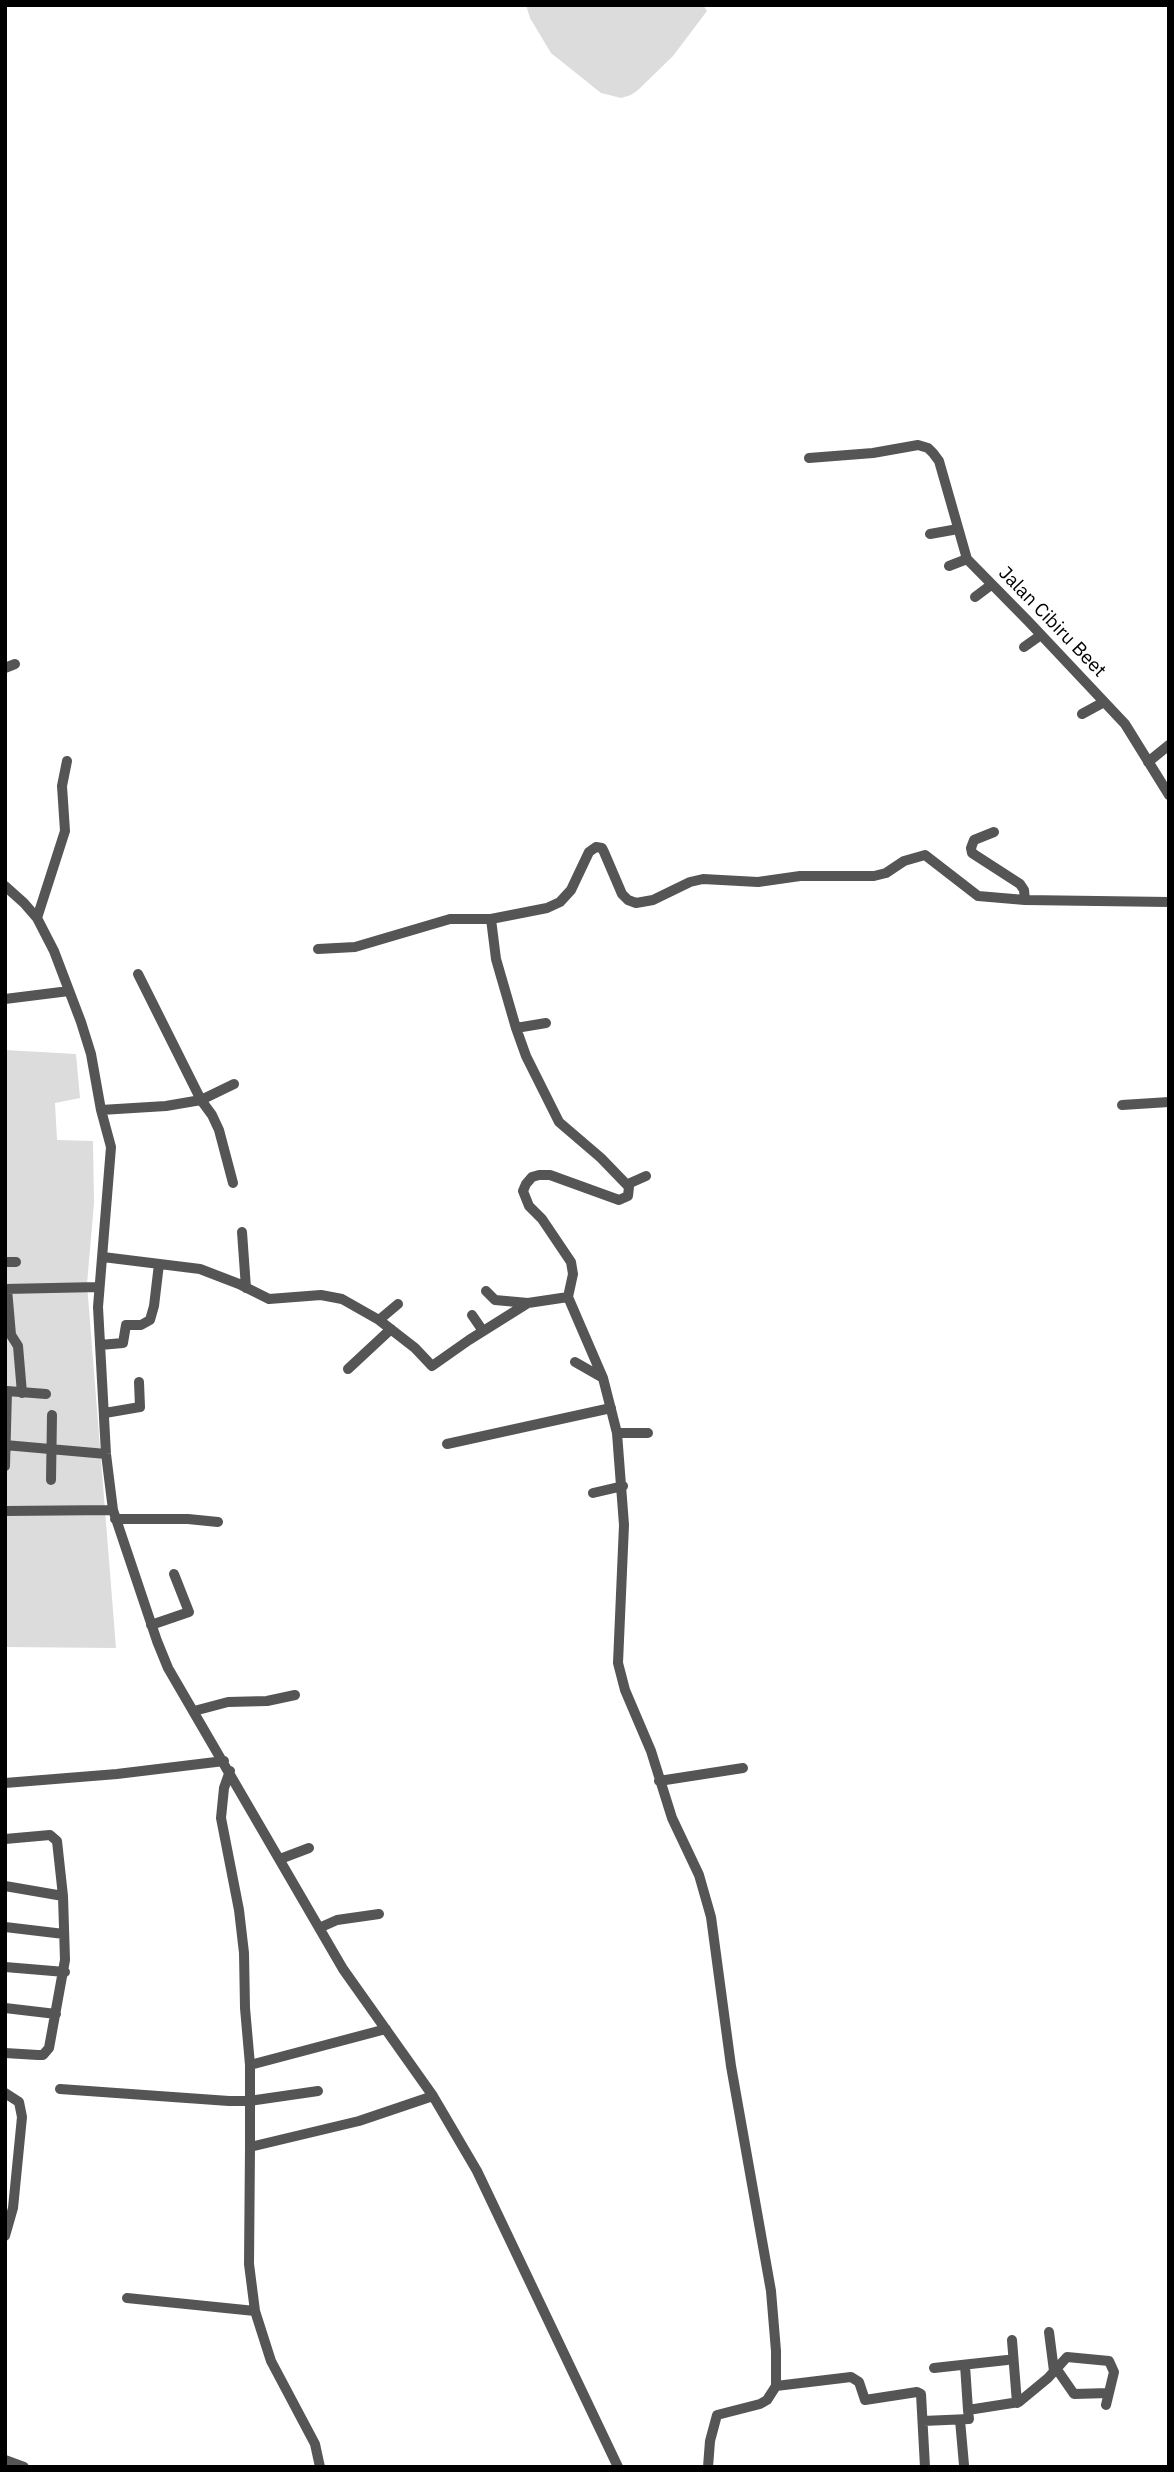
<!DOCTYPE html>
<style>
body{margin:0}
#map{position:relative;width:1174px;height:2472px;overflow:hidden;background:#fff;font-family:"IBM Plex Sans",sans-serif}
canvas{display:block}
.frame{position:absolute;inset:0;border:7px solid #000;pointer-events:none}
</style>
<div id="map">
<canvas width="1174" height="2472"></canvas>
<div class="frame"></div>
</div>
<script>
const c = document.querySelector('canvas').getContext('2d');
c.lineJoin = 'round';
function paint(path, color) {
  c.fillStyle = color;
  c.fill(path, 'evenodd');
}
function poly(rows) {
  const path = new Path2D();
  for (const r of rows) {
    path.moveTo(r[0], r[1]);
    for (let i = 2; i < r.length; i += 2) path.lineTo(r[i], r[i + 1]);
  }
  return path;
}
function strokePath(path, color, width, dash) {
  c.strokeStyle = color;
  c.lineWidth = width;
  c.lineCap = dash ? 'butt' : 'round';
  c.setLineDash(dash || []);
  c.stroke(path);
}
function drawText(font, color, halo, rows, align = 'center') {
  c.font = font + ' "IBM Plex Sans",sans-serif';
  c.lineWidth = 5;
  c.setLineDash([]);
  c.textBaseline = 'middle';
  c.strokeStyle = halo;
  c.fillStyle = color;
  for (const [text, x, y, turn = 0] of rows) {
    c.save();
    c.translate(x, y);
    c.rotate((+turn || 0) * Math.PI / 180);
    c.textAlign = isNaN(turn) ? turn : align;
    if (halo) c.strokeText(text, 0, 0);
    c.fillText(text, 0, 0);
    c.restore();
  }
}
const green = poly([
 [526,5,703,5,707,11,673,56,638,90,631,95,621,98,601,93,551,53,530,18],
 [5,1050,76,1054,80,1098,55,1103,57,1140,93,1141,94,1203,87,1284,116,1648,5,1647]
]);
const minor = poly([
 [809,458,873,453,918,445,928,448,933,453,939,461,967,559,1028,621,1125,724,1169,795],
 [930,534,958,529],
 [949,566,967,559],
 [975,597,991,585],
 [1024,647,1041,635],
 [5,668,15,664],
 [1082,714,1104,702],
 [1148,762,1169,745],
 [994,832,974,840,971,848,972,853,1020,884,1024,890,1025,900],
 [5,886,24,903,37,918,54,951,81,1022,91,1054,101,1110,111,1147,98,1307,106,1454,113,1510,157,1641,168,1668,343,1969,433,2096,477,2171,618,2467],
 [37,918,65,831,62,786,67,761],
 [491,919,496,959,516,1028,526,1056,559,1122,601,1158,629,1187,628,1196,619,1200,550,1175,539,1175,532,1177,526,1184,523,1191,529,1206,542,1219,571,1262,573,1274,568,1297,603,1378,617,1433,624,1525,618,1663,625,1690,651,1751,672,1818,699,1875,711,1917,731,2066,771,2291,776,2351,776,2386,767,2400,760,2404,717,2415,710,2441,708,2467],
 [318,949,355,947,450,919,491,919,547,908,560,902,571,890,589,852,596,847,602,848,604,852,622,894,628,900,636,903,653,900,690,882,703,879,758,882,800,876,874,876,886,873,904,861,925,855,978,896,1025,900,1169,902],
 [138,974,201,1100,212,1115,219,1130,233,1183],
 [5,999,69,991],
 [516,1028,546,1023],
 [1122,1105,1169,1102],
 [101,1110,166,1106,201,1100,234,1084],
 [628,1184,646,1176],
 [242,1232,246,1288],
 [103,1257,200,1269,239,1284,269,1299,321,1295,342,1299,379,1320,415,1348,432,1366,469,1340,528,1303,568,1297],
 [5,1262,16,1262],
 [5,1289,99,1287],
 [7,1289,11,1335,18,1346,22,1393],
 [486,1291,495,1300,528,1303],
 [472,1315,483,1331],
 [379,1320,398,1304],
 [100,1345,123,1343,126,1325,141,1325,150,1320,154,1306,159,1264],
 [575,1362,603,1378],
 [348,1369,391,1329],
 [105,1413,140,1407,139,1382],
 [617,1433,648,1433],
 [447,1444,611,1408],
 [5,1445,106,1454],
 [5,1466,7,1391,46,1394],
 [51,1480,52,1415],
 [593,1493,623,1486],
 [5,1511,113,1510],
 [115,1519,188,1519,218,1522],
 [151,1625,189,1612,174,1574],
 [194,1711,228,1702,267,1701,295,1695],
 [230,1771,224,1788,221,1818,239,1910,244,1953,245,2008,250,2065,250,2147],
 [659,1781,743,1768],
 [5,1783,117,1774,224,1761],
 [5,1839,50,1835,57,1841,63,1896,65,1960,49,2048,43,2055,38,2055,5,2053],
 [280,1859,309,1848],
 [5,1886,63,1896],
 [5,1927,64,1934],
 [319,1928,337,1920,379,1914],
 [5,1967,65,1972],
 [5,2008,56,2014],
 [250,2065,386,2029],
 [60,2089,229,2101,249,2101,318,2091],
 [5,2093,19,2102,22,2117,13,2208,5,2236],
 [127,2298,255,2311,249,2264,250,2147,359,2121,433,2096],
 [255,2311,271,2361,315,2444,320,2467],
 [1049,2332,1054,2371],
 [1012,2340,1017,2403],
 [965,2365,968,2410],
 [934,2368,1007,2360],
 [1056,2368,1074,2394,1109,2393],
 [776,2386,851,2377,859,2382,865,2400,917,2392,921,2394,925,2467],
 [960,2420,964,2465],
 [923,2421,969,2419,968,2410,1019,2402,1048,2378,1067,2357,1109,2361,1114,2372,1106,2405],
 [5,2460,24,2467]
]);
const streetNames = [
 ["Jalan Cibiru Beet",1052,622,46]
];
paint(green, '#dcdcdc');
strokePath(minor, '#555', 10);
drawText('19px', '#000', '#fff', streetNames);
</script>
